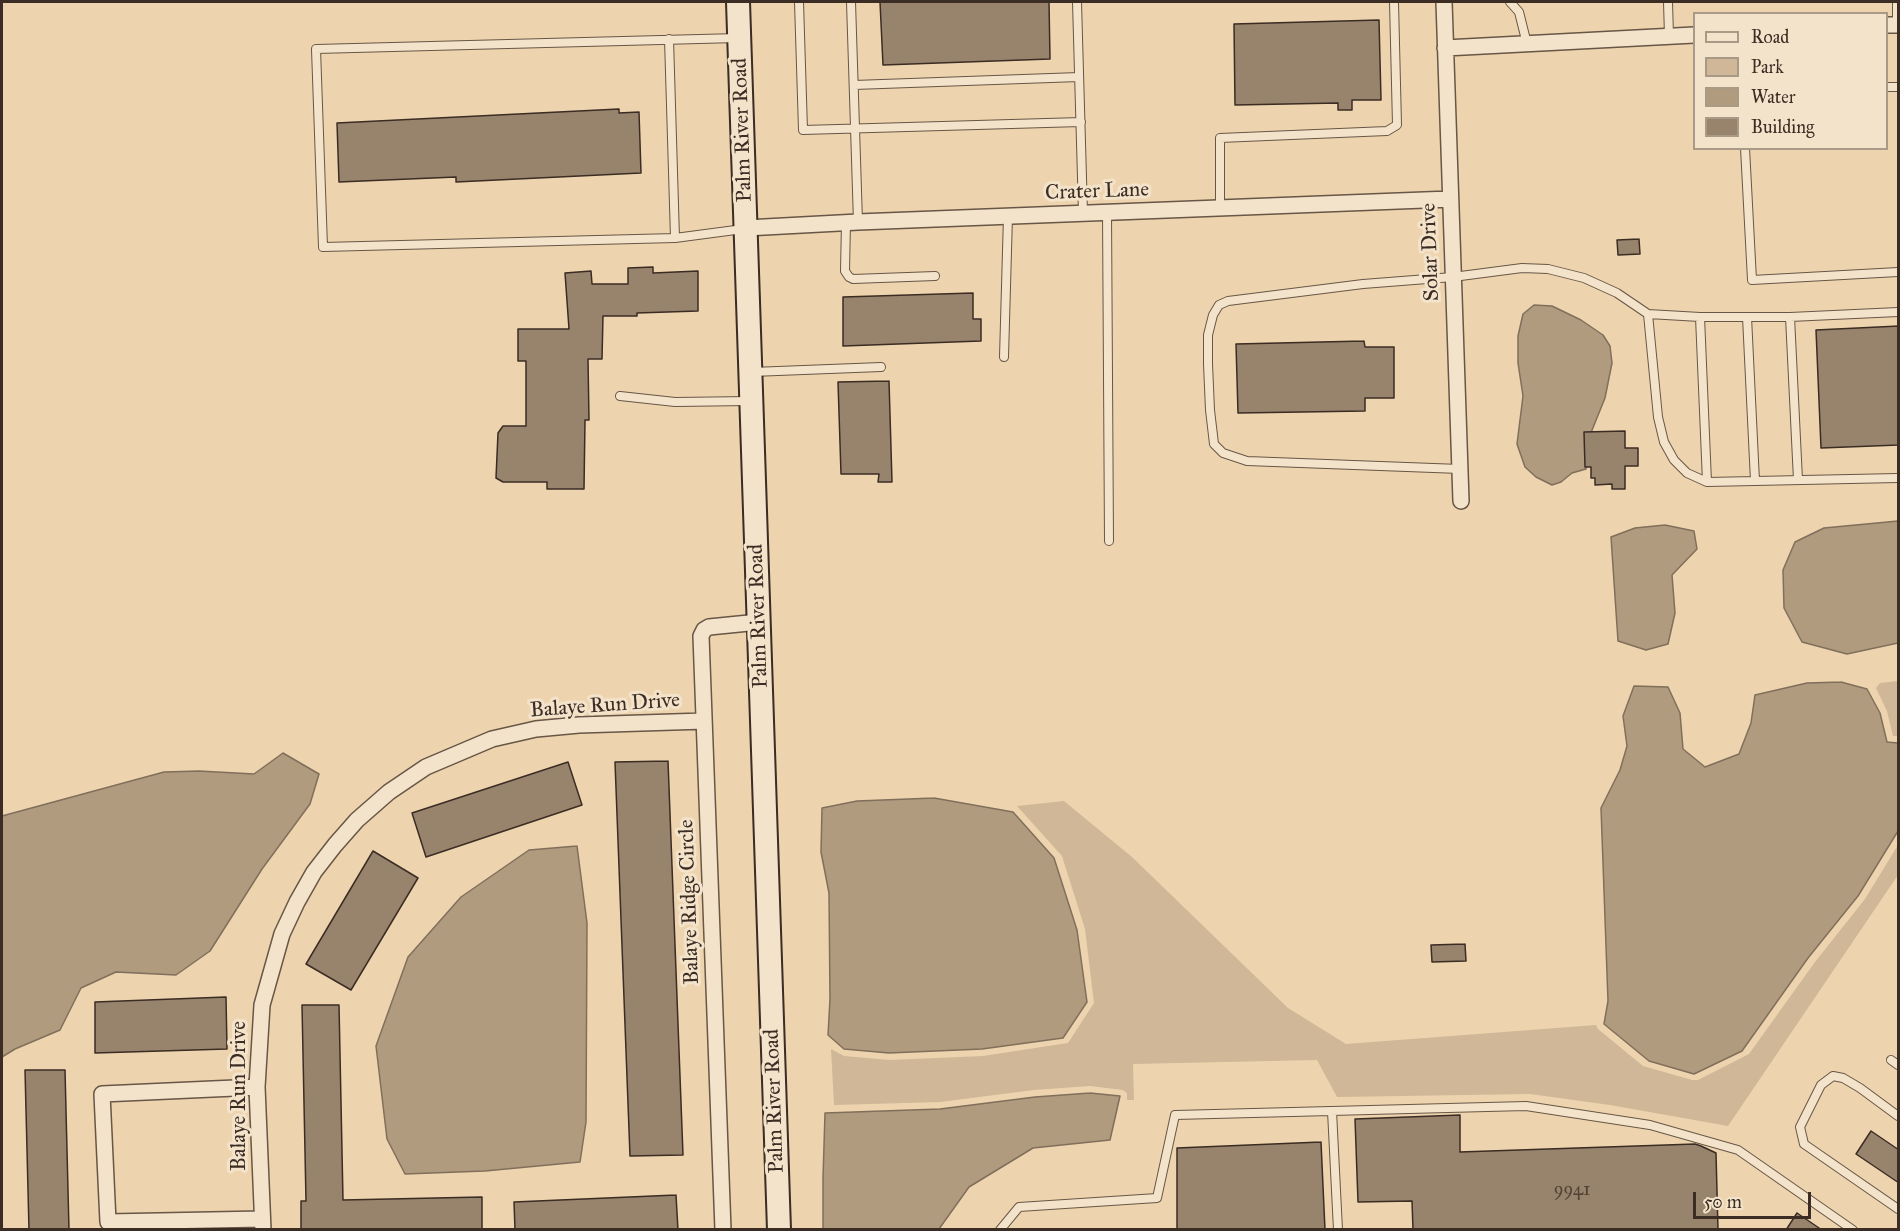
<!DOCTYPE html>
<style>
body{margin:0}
#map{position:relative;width:1900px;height:1231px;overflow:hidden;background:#edd4ae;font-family:"IM FELL Great Primer",serif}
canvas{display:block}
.frame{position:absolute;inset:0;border:3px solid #3b2c24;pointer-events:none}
.legend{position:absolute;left:1693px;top:12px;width:195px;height:138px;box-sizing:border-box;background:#f3e3ca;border:2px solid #a99a88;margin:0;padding:8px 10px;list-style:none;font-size:18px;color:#3b2c24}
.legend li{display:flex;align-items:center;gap:12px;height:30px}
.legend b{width:30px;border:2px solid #a99a88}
.scale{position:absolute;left:1693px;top:1192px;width:118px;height:27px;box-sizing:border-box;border:3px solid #3b2c24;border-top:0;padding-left:8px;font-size:18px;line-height:21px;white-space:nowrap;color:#3b2c24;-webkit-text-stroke:4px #f3e3ca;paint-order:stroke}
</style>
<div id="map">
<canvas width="1900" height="1231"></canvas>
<div class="frame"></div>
<ul class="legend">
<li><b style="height:8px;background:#f3e3ca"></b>Road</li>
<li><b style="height:16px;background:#cfb797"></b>Park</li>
<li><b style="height:16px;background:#b09b7f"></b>Water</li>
<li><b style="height:16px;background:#98836c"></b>Building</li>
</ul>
<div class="scale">50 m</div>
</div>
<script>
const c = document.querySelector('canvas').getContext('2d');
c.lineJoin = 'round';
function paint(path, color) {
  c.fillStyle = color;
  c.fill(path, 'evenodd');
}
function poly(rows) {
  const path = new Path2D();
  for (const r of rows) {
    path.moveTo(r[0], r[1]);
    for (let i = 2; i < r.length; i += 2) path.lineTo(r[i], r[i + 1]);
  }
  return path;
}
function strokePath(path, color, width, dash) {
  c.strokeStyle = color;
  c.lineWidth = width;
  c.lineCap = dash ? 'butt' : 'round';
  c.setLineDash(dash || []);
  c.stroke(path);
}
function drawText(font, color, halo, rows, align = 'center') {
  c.font = font + ' "IM FELL Great Primer",serif';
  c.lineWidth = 6;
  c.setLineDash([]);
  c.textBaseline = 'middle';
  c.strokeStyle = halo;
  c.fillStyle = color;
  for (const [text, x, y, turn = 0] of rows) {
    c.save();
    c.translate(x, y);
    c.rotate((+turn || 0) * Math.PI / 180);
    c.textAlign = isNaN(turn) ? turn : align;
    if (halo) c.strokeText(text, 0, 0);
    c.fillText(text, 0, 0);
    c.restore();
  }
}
const green = poly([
 [1898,681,1898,736,1893,736,1887,711,1876,688,1880,683],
 [1064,801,1132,857,1288,1008,1346,1044,1596,1025,1598,1029,1643,1066,1692,1080,1698,1080,1749,1054,1815,962,1865,899,1898,845,1898,875,1728,1126,1610,1105,1530,1094,1337,1097,1317,1060,1133,1064,1134,1100,1127,1100,1127,1093,1123,1090,1090,1086,1034,1090,940,1102,834,1105,831,1049,844,1056,890,1060,983,1056,1068,1043,1094,1003,1085,929,1062,856,1017,806]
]);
const water = poly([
 [1534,305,1552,306,1581,320,1603,335,1610,346,1612,363,1605,398,1586,445,1586,469,1572,473,1561,482,1552,485,1536,477,1525,467,1517,444,1523,396,1518,363,1518,336,1523,314,1534,305],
 [1898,521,1898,643,1847,654,1802,642,1784,608,1783,570,1795,542,1824,528,1898,521],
 [1665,525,1694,531,1697,549,1672,575,1675,613,1668,644,1646,650,1618,641,1611,537,1635,528,1665,525],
 [1841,682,1867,689,1880,713,1887,742,1898,743,1898,831,1858,896,1808,958,1742,1051,1694,1074,1649,1061,1604,1024,1608,1001,1601,808,1620,770,1627,746,1623,716,1634,686,1668,687,1680,713,1683,749,1705,767,1739,754,1751,723,1755,695,1807,683,1841,682],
 [283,753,319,774,310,804,262,869,210,951,176,975,116,972,81,988,60,1030,15,1049,2,1057,2,816,164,772,199,771,254,774,283,753],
 [934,798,1013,812,1054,858,1077,930,1087,1002,1063,1038,982,1049,889,1053,844,1049,828,1035,830,999,829,893,821,852,822,808,857,801,934,798],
 [577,846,587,923,586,1122,580,1162,485,1171,405,1174,387,1139,376,1046,408,957,461,897,529,850,577,846],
 [1090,1093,1120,1096,1110,1140,1033,1148,969,1187,939,1229,823,1229,823,1178,825,1113,940,1109,1035,1097,1090,1093]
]);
const building = poly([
 [880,2,1049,2,1050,59,883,65,880,2],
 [1379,20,1381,100,1352,100,1352,110,1338,110,1338,103,1235,105,1234,24,1379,20],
 [619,109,619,113,639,112,641,173,456,182,456,177,339,182,337,123,619,109],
 [1639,239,1640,254,1618,255,1617,240,1639,239],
 [653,267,653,273,698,271,698,311,637,313,637,316,603,316,602,359,588,359,589,420,585,420,584,489,547,489,547,482,503,482,496,478,498,433,503,426,526,426,526,361,518,361,518,329,569,329,565,273,591,271,592,284,628,284,628,268,653,267],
 [973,293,973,319,981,319,981,341,843,346,843,297,973,293],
 [1899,326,1899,445,1821,448,1816,330,1899,326],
 [1364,341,1365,347,1394,347,1394,398,1365,398,1365,411,1238,413,1236,344,1364,341],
 [889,381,892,482,878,482,879,474,841,474,838,382,889,381],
 [1625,431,1625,448,1638,448,1638,466,1625,466,1625,489,1612,489,1612,484,1595,485,1595,478,1591,478,1591,467,1585,467,1584,432,1625,431],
 [668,761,683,1155,630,1156,615,762,668,761],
 [568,762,582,805,426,857,412,813,568,762],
 [373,851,418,878,351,990,306,964,373,851],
 [1465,944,1466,961,1432,962,1431,945,1465,944],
 [226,997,227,1049,95,1053,95,1002,226,997],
 [302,1005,339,1005,343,1200,482,1197,482,1230,301,1230,301,1201,306,1201,302,1005],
 [25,1070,65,1070,69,1230,29,1230,25,1070],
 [1460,1115,1460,1152,1695,1144,1701,1146,1716,1153,1718,1230,1413,1230,1412,1201,1358,1202,1355,1119,1460,1115],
 [1871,1131,1899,1150,1899,1183,1856,1154,1871,1131],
 [1321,1142,1325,1230,1177,1230,1177,1148,1321,1142],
 [676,1195,678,1230,515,1230,514,1202,676,1195],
 [1797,1213,1822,1230,1786,1230,1797,1213]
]);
const lane = poly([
 [799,2,803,130,1081,122],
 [851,2,858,222],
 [1077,2,1083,213],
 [1510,2,1519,12,1527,44],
 [1668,2,1669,36],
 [1897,2,1897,25],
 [738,38,316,49,323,247,675,238,743,229],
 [669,39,675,238],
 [854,85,1079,77],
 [1886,87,1898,87],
 [1745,148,1752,280,1898,272],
 [1220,208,1220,138,1387,131,1397,125,1394,2],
 [1107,212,1109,541],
 [846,222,845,271,849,277,853,279,935,276],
 [1648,314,1700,317,1790,317,1798,480],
 [1700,317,1707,482],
 [1747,317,1755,481],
 [1790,317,1898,312],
 [1004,357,1008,216],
 [752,372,881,367],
 [620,396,675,402,750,401],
 [1460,469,1247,461,1223,453,1214,444,1210,410,1208,364,1208,335,1213,315,1219,305,1228,301,1363,284,1453,277,1522,268,1548,269,1584,278,1617,293,1648,314,1658,417,1664,442,1674,460,1687,473,1707,482,1898,478],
 [1891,1060,1898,1065],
 [1332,1111,1338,1230],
 [1898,1116,1860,1088,1843,1078,1833,1076,1821,1085,1800,1127,1804,1144,1898,1209],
 [1000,1230,1019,1207,1157,1198,1175,1115,1526,1106,1650,1125,1738,1150,1853,1230]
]);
const street = poly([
 [1444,2,1461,501],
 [1886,25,1898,25],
 [1445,48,1694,35],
 [746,228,858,222,1450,199],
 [257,1087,102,1094,108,1222,262,1219],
 [263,1230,257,1087,262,1005,282,934,297,902,314,872,335,845,357,820,389,792,426,767,492,739,536,729,579,725,704,721],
 [723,1230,701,636,704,630,709,627,759,622]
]);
const secondary = poly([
 [738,2,779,1230]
]);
const numberNames = [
 ["9941",1572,1191]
];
const streetNames = [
 ["Palm River Road",743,130,-92],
 ["Crater Lane",1097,192,-2],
 ["Solar Drive",1431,252,-92],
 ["Palm River Road",759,616,-92],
 ["Balaye Run Drive",605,706,-4],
 ["Balaye Ridge Circle",690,902,-92],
 ["Balaye Run Drive",240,1096,-90],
 ["Palm River Road",775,1101,-92]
];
paint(green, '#cfb797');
paint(water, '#b09b7f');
strokePath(water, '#816f5b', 1.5);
paint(building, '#98836c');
strokePath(building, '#3b2c24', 1.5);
strokePath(lane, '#685646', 10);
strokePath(street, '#685646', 18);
strokePath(secondary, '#3b2c24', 26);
strokePath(lane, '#f3e3ca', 8);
strokePath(street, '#f3e3ca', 15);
strokePath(secondary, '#f3e3ca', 22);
drawText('18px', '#524236', null, numberNames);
drawText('21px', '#3b2c24', '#f3e3ca', streetNames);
</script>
